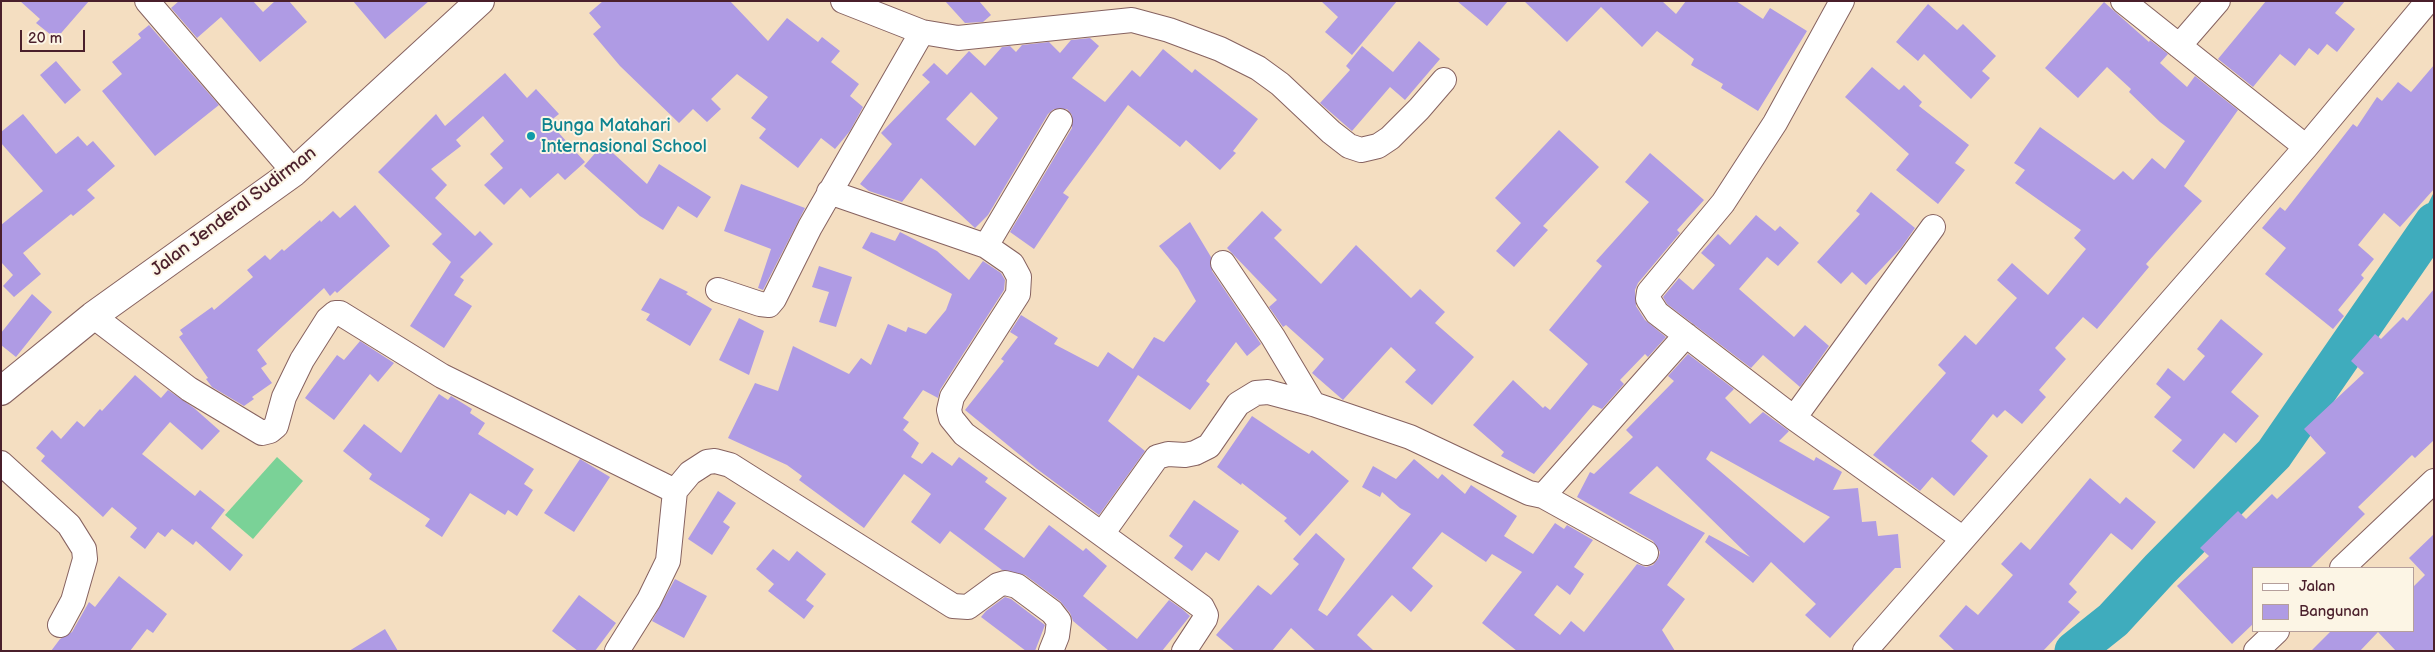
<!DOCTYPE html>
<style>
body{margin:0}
#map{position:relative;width:2435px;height:652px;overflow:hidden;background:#f4dec1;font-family:"Balsamiq Sans",sans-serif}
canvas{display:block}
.frame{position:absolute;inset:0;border:2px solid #4a1f2b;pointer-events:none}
.legend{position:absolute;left:2252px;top:567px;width:162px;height:65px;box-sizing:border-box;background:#fcf5e5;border:1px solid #b59f9b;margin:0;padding:6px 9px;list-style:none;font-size:15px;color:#4a1f2b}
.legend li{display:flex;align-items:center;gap:10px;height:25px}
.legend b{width:25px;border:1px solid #b59f9b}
.scale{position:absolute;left:20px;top:30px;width:65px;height:22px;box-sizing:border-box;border:2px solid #4a1f2b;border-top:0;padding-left:6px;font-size:15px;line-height:18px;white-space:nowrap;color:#4a1f2b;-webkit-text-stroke:4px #fcf5e5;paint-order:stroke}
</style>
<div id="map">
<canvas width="2435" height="652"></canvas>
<div class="frame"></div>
<ul class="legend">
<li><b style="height:6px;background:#fff"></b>Jalan</li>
<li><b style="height:14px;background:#af9be4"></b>Bangunan</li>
</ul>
<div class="scale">20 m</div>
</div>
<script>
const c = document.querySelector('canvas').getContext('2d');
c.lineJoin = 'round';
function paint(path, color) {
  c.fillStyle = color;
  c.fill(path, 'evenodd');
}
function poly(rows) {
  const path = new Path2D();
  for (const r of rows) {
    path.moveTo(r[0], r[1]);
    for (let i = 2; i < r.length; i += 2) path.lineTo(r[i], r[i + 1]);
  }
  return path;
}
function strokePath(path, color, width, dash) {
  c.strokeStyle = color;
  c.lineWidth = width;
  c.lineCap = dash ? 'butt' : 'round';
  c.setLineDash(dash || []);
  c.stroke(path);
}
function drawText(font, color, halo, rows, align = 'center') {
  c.font = font + ' "Balsamiq Sans",sans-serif';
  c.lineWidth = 4;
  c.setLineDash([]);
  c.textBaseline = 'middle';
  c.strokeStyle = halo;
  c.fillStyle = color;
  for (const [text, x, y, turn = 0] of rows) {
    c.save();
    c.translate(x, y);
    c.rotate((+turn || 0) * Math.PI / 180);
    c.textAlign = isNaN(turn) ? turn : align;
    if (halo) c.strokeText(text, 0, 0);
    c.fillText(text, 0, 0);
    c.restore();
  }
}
const green = poly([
 [277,457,303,481,253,539,225,515]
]);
const water = poly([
 [2434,192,2434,248,2353,348,2343,339,2412,236]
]);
const river = poly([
 [2074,651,2113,620,2160,569,2274,454,2434,222]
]);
const building = poly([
 [20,1,89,1,56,39,36,23,40,19],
 [179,1,253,1,263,12,275,1,289,1,307,22,260,62,221,17,197,38,171,8],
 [353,1,429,1,385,39],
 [603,1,730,1,768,41,787,18,818,42,822,37,840,51,831,62,859,84,850,96,863,107,850,131,835,149,821,138,798,168,759,138,766,129,751,118,768,97,737,74,711,99,721,109,707,122,693,109,679,123,620,66,593,34,601,27,589,13],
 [945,1,979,1,991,15,983,22,965,23],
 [1321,1,1397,1,1352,55,1325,32,1338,17],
 [1457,1,1508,1,1487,26],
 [1524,1,1662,1,1676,14,1686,1,1736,1,1763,19,1770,8,1807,31,1758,111,1721,88,1723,84,1691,65,1694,59,1657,31,1642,47,1601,7,1567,42],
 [2266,1,2345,1,2335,13,2355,29,2337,52,2327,44,2318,55,2309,48,2295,66,2280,54,2253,87,2218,59],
 [2104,2,2149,42,2150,40,2168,54,2160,63,2187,87,2195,76,2238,110,2184,186,2202,201,2146,264,2149,267,2097,329,2083,317,2055,348,2066,359,2039,390,2046,397,2022,424,2005,410,1997,418,1993,414,1971,441,1988,456,1954,496,1932,477,1920,491,1873,455,1946,373,1938,365,1965,335,1976,345,2017,298,1997,280,2012,263,2048,295,2086,249,2074,238,2081,230,2015,183,2025,170,2014,163,2040,127,2114,180,2123,171,2133,180,2152,158,2165,169,2185,141,2160,122,2129,92,2131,89,2107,67,2078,98,2045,68],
 [1928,4,1957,30,1963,24,1996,56,1982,71,1990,78,1971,99,1924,54,1918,61,1896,42],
 [149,25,219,105,155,156,102,91,122,74,112,62,141,38,138,34],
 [1090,38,1099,46,1072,78,1105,102,1132,70,1140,77,1163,49,1192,73,1195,69,1258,119,1233,151,1236,153,1220,170,1186,140,1180,147,1128,105,1063,193,1069,197,1034,249,1010,232,1072,128,1072,115,1067,109,1054,109,1048,114,988,215,975,228,921,178,902,202,869,191,860,184,892,144,881,133,930,82,922,75,934,63,947,75,969,51,985,66,1002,47,1010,46,1016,52,1022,45,1049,42,1060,53,1071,40],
 [971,92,998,118,975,146,946,119],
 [1419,41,1440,59,1405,100,1390,87,1352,131,1320,103,1350,70,1346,66,1362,46,1393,72],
 [56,61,81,90,65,104,40,75],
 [2434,65,2434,189,2400,227,2384,213,2358,245,2374,259,2361,275,2364,278,2338,310,2344,316,2333,329,2265,274,2286,248,2262,228,2280,207,2285,211,2353,124,2357,127,2377,97,2382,101,2398,82,2411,92],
 [1872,67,1899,90,1904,85,1922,102,1919,106,1969,145,1955,163,1965,170,1938,204,1896,170,1909,154,1845,97],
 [505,73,527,98,536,89,559,114,549,122,585,162,565,180,558,173,530,198,521,188,504,205,484,185,503,168,490,154,504,141,483,116,456,140,461,146,431,169,447,185,435,198,475,236,480,231,493,244,460,277,464,280,454,295,472,306,444,348,410,326,451,262,432,244,442,234,378,172,436,114,445,126],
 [23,114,56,154,78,136,87,146,93,141,115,166,87,190,95,198,73,216,71,214,23,253,41,274,14,297,3,286,13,275,1,262,1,225,43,191,1,143,1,132],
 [1559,130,1599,167,1543,226,1548,230,1514,267,1496,251,1521,223,1495,198],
 [603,144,647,184,659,164,711,197,697,218,678,206,663,230,640,216,584,166],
 [1650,153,1704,200,1677,230,1680,233,1638,283,1635,290,1636,306,1645,320,1666,337,1648,357,1645,354,1620,380,1624,384,1602,409,1593,405,1534,474,1501,456,1504,452,1473,425,1513,380,1543,408,1545,406,1550,410,1588,364,1549,330,1602,266,1596,261,1649,202,1625,182],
 [741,184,805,208,763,290,758,288,771,249,724,231],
 [1871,192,1915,228,1901,248,1866,285,1852,272,1841,284,1817,262,1860,214,1856,211],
 [355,205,390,246,337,293,335,291,330,296,324,288,257,350,267,364,261,368,272,383,252,397,254,399,244,406,212,387,206,379,208,378,179,337,183,334,180,330,212,307,214,310,253,277,247,270,265,255,270,260,282,249,284,251,320,220,321,222,333,211,340,218],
 [1262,211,1282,230,1274,238,1321,284,1356,245,1411,298,1420,289,1445,312,1435,323,1474,357,1432,405,1405,382,1416,370,1391,347,1343,400,1312,373,1324,359,1286,325,1283,327,1269,307,1277,300,1227,248],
 [1756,215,1775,231,1780,226,1799,243,1778,266,1767,257,1739,289,1794,337,1805,325,1829,346,1800,387,1763,355,1751,368,1667,304,1663,297,1679,278,1693,290,1715,265,1701,253,1718,234,1730,245],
 [1190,222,1211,257,1212,271,1261,344,1247,356,1236,342,1206,381,1210,384,1190,410,1138,375,1108,421,1145,451,1099,515,1037,469,965,410,1004,361,1001,359,1018,337,1010,332,1021,315,1058,338,1054,344,1098,367,1108,352,1133,369,1154,337,1164,342,1196,301,1178,269,1159,246],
 [871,232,895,241,900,232,937,251,969,280,983,261,1001,273,1005,280,1004,290,940,390,938,398,923,390,903,418,909,422,903,430,919,443,911,457,922,464,932,452,952,466,959,457,988,478,985,482,1007,498,984,529,1024,558,1049,525,1083,551,1086,548,1107,566,1083,596,1137,639,1169,600,1182,609,1190,616,1162,651,1109,651,1073,621,1070,613,1060,601,1025,575,1002,570,950,531,940,544,911,522,931,494,904,474,864,528,799,480,802,476,787,465,728,438,755,383,778,391,793,346,849,374,861,358,871,365,888,324,906,332,908,327,926,334,946,310,952,294,862,248],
 [819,266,852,277,836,327,819,322,829,292,812,287],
 [660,278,688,292,686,294,712,309,690,346,646,320,650,314,641,310],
 [2434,289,2434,440,2415,458,2412,455,2358,507,2365,514,2310,568,2254,568,2254,623,2232,644,2177,586,2209,556,2200,548,2238,511,2246,519,2272,494,2277,499,2326,453,2304,429,2364,373,2351,361,2375,334,2381,339,2403,317,2407,321],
 [32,294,52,312,16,357,1,345,1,333],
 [739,318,764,331,749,375,719,360],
 [2221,319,2263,354,2231,392,2259,416,2236,443,2224,433,2194,469,2172,451,2182,440,2154,417,2171,397,2156,384,2168,368,2184,381,2205,356,2197,349],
 [360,341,394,363,378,382,370,374,334,420,305,398,337,355,344,360],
 [1688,354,1734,389,1725,398,1750,424,1763,412,1789,431,1779,441,1814,461,1816,457,1842,472,1833,490,1858,488,1862,522,1876,521,1878,536,1898,534,1901,568,1895,568,1830,638,1805,615,1816,604,1771,562,1753,583,1705,542,1709,535,1750,557,1657,466,1629,493,1705,533,1667,585,1685,599,1662,630,1675,651,1517,651,1482,623,1522,572,1492,554,1486,562,1442,532,1412,568,1433,586,1411,612,1392,595,1357,635,1374,651,1316,651,1291,628,1272,651,1235,651,1216,635,1258,585,1271,595,1299,564,1293,559,1316,533,1345,559,1318,610,1327,616,1411,514,1400,508,1382,492,1380,497,1362,487,1373,466,1396,479,1414,459,1438,479,1442,474,1465,494,1471,485,1517,516,1504,536,1533,554,1555,523,1564,529,1567,525,1593,540,1574,567,1584,574,1570,595,1557,585,1534,615,1560,635,1571,621,1584,632,1637,564,1646,567,1653,565,1658,559,1660,552,1653,541,1577,497,1590,472,1594,474,1633,437,1626,430,1674,381,1668,376],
 [1711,451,1830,517,1804,543,1706,459],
 [135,375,161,398,168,390,194,408,220,431,202,450,170,422,142,454,195,496,200,490,225,510,211,528,243,555,230,571,196,541,193,545,172,529,165,537,158,532,145,549,130,537,137,528,112,507,103,517,41,461,45,456,36,448,52,430,61,439,77,421,84,427,100,409,102,411],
 [439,394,448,400,451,396,472,409,470,413,485,423,478,434,534,469,524,484,533,490,517,516,508,510,505,515,470,493,442,537,425,526,430,519,369,479,372,474,343,451,364,424,401,453],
 [1252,416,1309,454,1312,450,1349,481,1300,536,1284,521,1287,518,1242,483,1241,485,1217,467],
 [580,459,610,477,574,532,544,513],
 [2090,478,2120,504,2126,497,2156,522,2132,550,2111,533,2069,584,2077,592,2068,602,2080,612,2043,651,1955,651,1939,636,1966,605,1978,615,2013,575,2001,564,2021,542,2030,550],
 [718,491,736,503,723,522,730,527,712,555,688,539],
 [1194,500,1239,531,1219,561,1206,552,1192,571,1174,558,1183,546,1169,536],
 [2434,534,2434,651,2396,651,2378,632,2360,651,2311,651,2331,631,2414,631,2414,586,2425,575,2409,558],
 [773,549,789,561,797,551,826,574,806,600,814,606,804,619,768,591,774,584,756,569],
 [119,576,167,614,153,633,147,629,130,651,51,651,60,639,72,632,89,602,95,607],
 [675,579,707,596,684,638,652,621],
 [579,595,616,623,595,651,578,651,552,631],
 [1005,597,1011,599,1045,625,1035,651,1026,651,981,617,986,611],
 [385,629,398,651,349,651]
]);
const street = poly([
 [147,1,294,172],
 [843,1,922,32,958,38,1132,20,1169,30,1220,49,1258,68,1280,84,1331,132,1349,146,1361,150,1378,146,1390,138,1419,109,1444,80],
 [1842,1,1775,123,1723,203,1649,292,1648,299,1657,313,1794,418,1962,538],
 [2123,1,2306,147],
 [2179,46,2218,1],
 [829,192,986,246,1012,264,1019,277,1018,294,952,397,949,410,951,418,964,434,1202,607,1206,615,1205,619,1184,651],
 [986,246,1060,121],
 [1223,263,1273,337,1313,404],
 [718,290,760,304,769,305,774,299,810,227,922,32],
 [93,316,189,389,262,433,270,431,276,426,284,397,302,360,328,319,335,313,340,313,442,376,675,491,690,473,707,462,715,461,730,465,953,606,968,607,998,585,1005,583,1017,586,1052,612,1059,621,1057,636,1051,651],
 [1794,418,1933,227],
 [1,463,69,525,84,549,85,559,73,601,60,625],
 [1543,496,1646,553],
 [1102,534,1157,457,1168,454,1185,455,1195,453,1209,446,1238,404,1256,393,1268,392,1313,404,1410,437,1529,493,1543,496,1686,335],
 [2342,568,2434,481],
 [617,651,649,600,668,561,675,491],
 [1865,651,2306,147,2428,1],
 [2256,651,2277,631]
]);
const secondary = poly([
 [1,391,93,316,294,172,480,1]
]);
const markers = [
 [531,136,5,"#0f9aa8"]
];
const cultureNames = [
 ["Bunga Matahari",541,126],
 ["Internasional School",541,147]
];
const streetNames = [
 ["Jalan Jenderal Sudirman",234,212,-37]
];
paint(green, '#7ad297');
paint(water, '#3facbd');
strokePath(river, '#3facbd', 39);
paint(building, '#af9be4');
strokePath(street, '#866260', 26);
strokePath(secondary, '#866260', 30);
strokePath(street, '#fff', 24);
strokePath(secondary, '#fff', 28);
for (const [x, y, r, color] of markers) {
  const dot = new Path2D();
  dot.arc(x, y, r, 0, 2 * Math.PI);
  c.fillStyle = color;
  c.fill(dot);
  strokePath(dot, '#fcf5e5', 2);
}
drawText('18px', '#0d838f', '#fcf5e5', cultureNames, 'left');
drawText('18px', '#4a1f2b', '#fcf5e5', streetNames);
</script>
